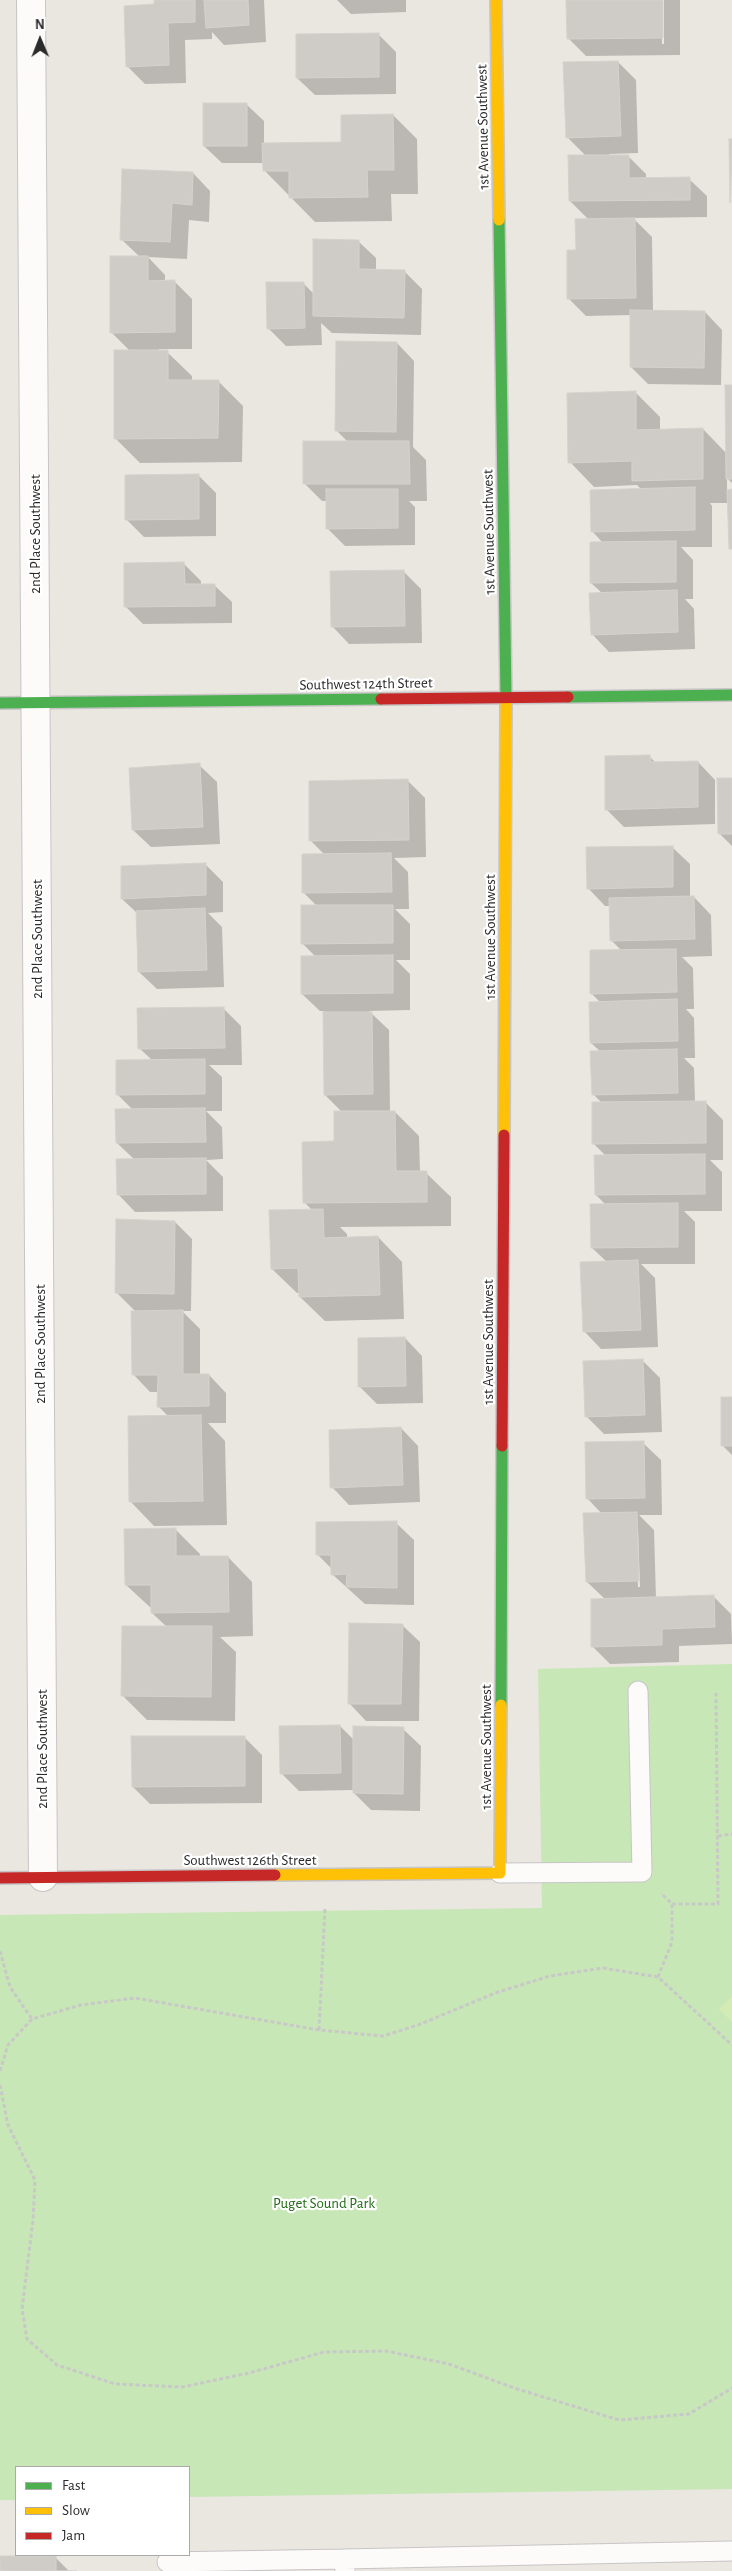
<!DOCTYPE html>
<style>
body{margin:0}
#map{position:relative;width:732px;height:2571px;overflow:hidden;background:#eae6e0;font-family:"Alegreya Sans",sans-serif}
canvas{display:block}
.legend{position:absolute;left:15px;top:2466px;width:175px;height:90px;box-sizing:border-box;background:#fff;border:1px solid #aaa;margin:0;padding:6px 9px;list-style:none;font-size:15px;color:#2b2b2b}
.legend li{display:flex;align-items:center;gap:10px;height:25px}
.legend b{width:25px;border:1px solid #aaa}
.north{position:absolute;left:15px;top:15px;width:50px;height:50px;-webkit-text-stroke:4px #fff;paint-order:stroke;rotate:359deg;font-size:14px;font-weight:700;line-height:20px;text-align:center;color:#2b2b2b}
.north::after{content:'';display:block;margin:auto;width:18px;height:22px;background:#2b2b2b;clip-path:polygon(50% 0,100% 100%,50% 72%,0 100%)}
</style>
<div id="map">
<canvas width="732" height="2571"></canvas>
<ul class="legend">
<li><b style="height:6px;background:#4caf50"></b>Fast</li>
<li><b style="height:6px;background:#ffc107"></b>Slow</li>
<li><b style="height:6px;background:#c62828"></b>Jam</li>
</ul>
<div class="north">N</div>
</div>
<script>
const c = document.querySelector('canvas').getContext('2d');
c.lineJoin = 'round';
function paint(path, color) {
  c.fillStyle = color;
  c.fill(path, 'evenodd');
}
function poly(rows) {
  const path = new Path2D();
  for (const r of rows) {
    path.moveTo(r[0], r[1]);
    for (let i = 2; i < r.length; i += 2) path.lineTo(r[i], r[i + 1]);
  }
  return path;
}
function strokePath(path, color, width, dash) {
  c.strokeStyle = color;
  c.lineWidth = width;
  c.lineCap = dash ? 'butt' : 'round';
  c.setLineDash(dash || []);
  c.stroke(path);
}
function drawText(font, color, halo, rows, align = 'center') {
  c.font = font + ' "Alegreya Sans",sans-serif';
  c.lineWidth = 4.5;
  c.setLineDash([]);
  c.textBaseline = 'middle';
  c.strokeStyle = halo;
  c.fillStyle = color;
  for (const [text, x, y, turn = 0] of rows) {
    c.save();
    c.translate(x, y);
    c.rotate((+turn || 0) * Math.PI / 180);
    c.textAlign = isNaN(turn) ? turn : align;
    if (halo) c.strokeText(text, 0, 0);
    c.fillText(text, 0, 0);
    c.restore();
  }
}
const green = poly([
 [732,1664,732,2489,189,2497,189,2467,16,2467,16,2500,0,2500,0,1915,542,1908,538,1669]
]);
const pitch = poly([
 [732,1996,732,2022,719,2009]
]);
const shadow = poly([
 [155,0,264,0,266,42,224,45,212,32,212,39,185,40,186,83,145,84,127,66,155,5],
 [337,0,406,0,406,12,351,14],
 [568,0,661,0,662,44,664,44,664,0,680,0,680,55,586,56,568,38],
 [379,35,396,52,396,94,315,95,297,78],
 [618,62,636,80,638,153,609,154,609,156,628,156,646,174,646,179,689,179,707,196,707,217,633,218,652,237,653,312,705,312,722,330,721,385,648,384,631,367,632,315,586,316,568,298,577,251,589,220,570,201,586,156,567,137],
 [246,104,264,121,264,144,342,143,393,115,417,139,418,194,391,194,392,221,315,222,264,170,264,163,222,163,204,146],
 [731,140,732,140,732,203,732,202],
 [193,173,210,191,209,222,189,220,187,259,148,257,165,275,165,282,174,281,192,299,192,349,159,349,159,352,167,352,192,376,192,381,218,381,243,406,242,462,140,463,115,438,130,351,111,332,140,257,121,239],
 [358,241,376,258,376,271,404,271,422,289,421,335,332,333,321,323,322,345,286,346,268,328,303,283,314,294],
 [397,343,414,361,413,447,426,460,427,501,409,501,415,507,415,545,345,546,327,528,327,501,322,501,304,483,348,442,336,430],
 [732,387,732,483,727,478,727,491,732,491,732,550,729,503,710,503,712,506,712,547,681,547,693,560,693,599,685,599,694,609,695,649,609,652,592,634,602,593,591,583,603,543,592,531,642,490,637,485,594,487,570,462,636,393,660,417,660,431,703,429,727,454],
 [198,475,216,493,216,536,144,537,126,519],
 [184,564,201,581,201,585,214,585,232,602,232,623,143,624,125,606],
 [404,572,421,589,422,643,349,644,332,626],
 [650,757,656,763,698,762,715,780,715,824,624,827,606,809],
 [199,765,217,782,220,844,151,847,133,830],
 [732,779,732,846,719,833],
 [408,781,425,798,426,857,394,858,408,872,409,909,395,909,410,924,410,960,396,960,410,974,410,1010,369,1011,389,1030,390,1112,395,1112,419,1136,420,1173,426,1173,451,1197,451,1226,340,1227,347,1234,347,1238,378,1237,402,1262,404,1319,325,1321,300,1297,300,1293,297,1293,272,1269,312,1210,304,1202,335,1143,342,1112,325,1095,324,1011,320,1011,302,994,316,957,302,943,318,907,304,893,325,855,311,841],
 [672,847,690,864,690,897,694,897,711,915,712,956,682,957,693,968,694,1009,686,1009,694,1018,695,1058,684,1058,694,1068,695,1102,705,1102,723,1120,723,1160,710,1160,722,1172,722,1211,684,1211,695,1222,695,1264,641,1264,655,1278,658,1347,601,1349,584,1331,607,1262,592,1248,606,1205,596,1195,606,1156,593,1143,602,1103,593,1094,601,1052,591,1043,601,1003,591,993,622,951,612,941,611,906,605,906,588,888],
 [205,864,223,882,223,912,208,913,222,927,224,987,157,989,139,972,137,913,122,899],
 [224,1009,241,1026,242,1065,209,1065,222,1077,222,1111,206,1111,222,1127,223,1159,206,1160,223,1177,223,1211,135,1212,118,1194,135,1160,117,1143,133,1110,117,1094,152,1060,139,1048],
 [175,1222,192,1239,191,1311,182,1311,200,1329,200,1375,209,1375,226,1393,226,1423,208,1423,225,1441,227,1525,154,1526,130,1501,169,1417,159,1407,159,1392,150,1392,133,1374,136,1312,116,1292],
 [405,1338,422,1356,423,1403,377,1404,359,1386],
 [642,1360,660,1378,662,1432,604,1434,586,1416],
 [732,1398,732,1455,723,1446],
 [401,1428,418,1446,420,1502,349,1505,332,1487],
 [643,1443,661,1460,662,1515,639,1515,654,1530,656,1598,714,1597,731,1614,732,1644,679,1646,679,1662,610,1664,592,1646,606,1600,587,1582,602,1514,587,1498],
 [636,1529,638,1529,640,1587,638,1587],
 [396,1523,414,1540,414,1605,365,1604,332,1574,332,1569,318,1555],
 [176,1530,200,1554,200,1557,228,1557,252,1582,253,1636,220,1637,236,1652,235,1721,147,1720,122,1695,167,1627,152,1613,152,1609,126,1585],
 [402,1625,420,1642,419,1721,366,1721,349,1703],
 [340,1726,355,1741,403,1729,421,1746,420,1811,371,1810,354,1793,354,1790,299,1791,281,1773],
 [244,1737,262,1755,262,1803,150,1804,133,1787],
 [0,2557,55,2557,69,2571,0,2571]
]);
const building = poly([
 [154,0,195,0,195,22,168,23,169,65,126,67,124,6,154,4,154,0],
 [204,0,248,0,249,25,206,28,204,0],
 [566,0,663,0,663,38,567,39,566,0],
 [379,33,379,77,296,78,296,34,379,33],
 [618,61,621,136,566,138,563,62,618,61],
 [203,103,247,103,247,146,203,146,203,103],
 [393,114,394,170,367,170,368,197,289,198,289,171,263,171,262,143,341,142,341,115,393,114],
 [729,139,732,139,730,203,729,139],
 [568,155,629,155,629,178,690,177,690,200,569,201,568,155],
 [122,169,193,172,192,205,172,203,170,242,120,240,122,169],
 [635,218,636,298,567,299,567,250,576,250,575,219,635,218],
 [313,239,359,240,359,269,405,270,404,318,313,316,313,239],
 [110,256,148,256,148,281,175,280,175,332,110,333,110,256],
 [266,282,304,282,305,328,267,329,266,282],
 [630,310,705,311,704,368,630,367,630,310],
 [336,341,397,342,396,432,335,431,336,341],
 [114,350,168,350,168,380,219,380,218,438,114,439,114,350],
 [725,385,732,385,732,479,726,479,725,385],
 [636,391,636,430,703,428,703,479,632,481,632,461,568,463,567,393,636,391],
 [303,441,409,441,410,484,303,484,303,441],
 [199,474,199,519,125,520,125,475,199,474],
 [695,487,695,530,591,532,590,490,695,487],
 [326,489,398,489,398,528,326,529,326,489],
 [732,489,732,549,729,549,727,490,732,489],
 [676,541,676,582,590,583,590,542,676,541],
 [184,562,185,584,215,584,215,606,124,607,124,563,184,562],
 [404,570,405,626,331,627,330,571,404,570],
 [677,590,678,632,591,635,589,593,677,590],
 [650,755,651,762,698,761,698,807,605,810,605,756,650,755],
 [200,763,203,827,132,830,129,768,200,763],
 [717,778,732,778,732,834,718,834,717,778],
 [408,779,409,840,309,841,309,781,408,779],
 [673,846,673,887,587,889,586,847,673,846],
 [391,853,392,892,302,893,302,854,391,853],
 [206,863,206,895,121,899,121,866,206,863],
 [694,896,695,939,610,941,609,898,694,896],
 [301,905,393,905,393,943,301,944,301,905],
 [205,908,207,970,138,972,136,911,205,908],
 [676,949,677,992,590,994,590,950,676,949],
 [393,955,393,993,301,994,301,956,393,955],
 [677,999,678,1041,590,1043,589,1002,677,999],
 [224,1007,225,1048,138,1049,137,1008,224,1007],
 [323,1012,372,1012,373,1094,324,1095,323,1012],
 [677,1049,678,1093,592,1095,590,1051,677,1049],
 [205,1059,205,1094,116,1095,116,1060,205,1059],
 [706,1101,706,1143,592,1144,592,1102,706,1101],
 [205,1108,206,1142,116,1143,115,1109,205,1108],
 [334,1111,395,1111,396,1171,427,1171,427,1202,303,1203,302,1142,334,1141,334,1111],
 [705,1154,705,1194,595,1195,594,1155,705,1154],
 [206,1158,206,1194,117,1195,116,1159,206,1158],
 [678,1203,678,1247,591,1248,590,1204,678,1203],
 [323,1209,324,1238,378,1236,380,1295,299,1297,298,1268,271,1269,269,1210,323,1209],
 [116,1219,175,1221,174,1294,115,1293,116,1219],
 [638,1260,641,1330,583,1332,580,1262,638,1260],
 [183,1310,183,1374,209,1374,209,1406,157,1407,158,1375,132,1375,131,1311,183,1310],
 [405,1337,406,1386,358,1387,358,1338,405,1337],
 [643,1359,645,1415,585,1417,583,1361,643,1359],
 [721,1397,732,1397,732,1446,721,1446,721,1397],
 [201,1415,203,1501,129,1502,128,1416,201,1415],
 [401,1427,403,1485,330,1488,329,1430,401,1427],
 [644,1441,645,1498,586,1499,585,1442,644,1441],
 [637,1512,639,1581,586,1582,583,1513,637,1512],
 [397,1521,397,1588,346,1587,347,1574,331,1575,331,1555,316,1555,316,1522,397,1521],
 [176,1528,176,1556,228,1556,229,1612,151,1613,151,1585,125,1585,124,1529,176,1528],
 [714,1595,715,1627,662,1629,662,1645,591,1647,591,1599,714,1595],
 [349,1623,403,1624,401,1704,348,1704,349,1623],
 [122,1626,212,1626,211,1697,121,1696,122,1626],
 [340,1725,341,1773,280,1774,279,1726,340,1725],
 [353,1726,404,1727,403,1794,353,1793,353,1726],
 [131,1736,245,1736,245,1786,132,1787,131,1736],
 [0,2556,56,2556,56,2571,77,2571,0,2571,0,2556]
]);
const path = poly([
 [718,1836,732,1834],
 [672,1904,718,1904,716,1693],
 [0,1951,10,1987,32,2019],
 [658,1977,672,1942,672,1904,661,1893],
 [319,2030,325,1908],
 [0,2071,8,2045,32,2019,81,2005,135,1998,319,2030,383,2036,418,2025,495,1993,550,1976,603,1968,658,1977,732,2045],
 [0,2085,8,2125,35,2180,33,2220,22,2309,27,2339,57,2365,115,2384,182,2387,249,2373,324,2352,386,2351,449,2364,517,2389,619,2420,689,2414,732,2388]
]);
const lane = poly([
 [500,1873,642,1872,638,1691],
 [167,2562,344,2559],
 [345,2571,344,2559,732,2551]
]);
const street = poly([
 [31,0,43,1877]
]);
const fast = poly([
 [499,220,506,698],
 [568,697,732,695],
 [0,703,381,699],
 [501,1705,502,1446]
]);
const slow = poly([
 [496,0,499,220],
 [504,1135,506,698],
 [275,1875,500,1873,501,1705]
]);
const jam = poly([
 [381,699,568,697],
 [502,1446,504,1135],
 [0,1878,275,1875]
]);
const streetNames = [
 ["1st Avenue Southwest",483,127,-91],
 ["1st Avenue Southwest",489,532,-91],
 ["2nd Place Southwest",35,534,-90],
 ["Southwest 124th Street",366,684,-1],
 ["1st Avenue Southwest",490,937,-90],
 ["2nd Place Southwest",37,939,-90],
 ["1st Avenue Southwest",488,1342,-90],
 ["2nd Place Southwest",40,1344,-90],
 ["1st Avenue Southwest",486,1747,-90],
 ["2nd Place Southwest",42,1749,-90],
 ["Southwest 126th Street",250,1860]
];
const parkNames = [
 ["Puget Sound Park",324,2203]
];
paint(green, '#c8e7b7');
paint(pitch, '#d3ebb4');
paint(shadow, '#0003');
paint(building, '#cfccc7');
strokePath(building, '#d5d1cc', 1);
strokePath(lane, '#c7c5c6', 21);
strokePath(street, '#c7c5c6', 30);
strokePath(fast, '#c7c5c6', 14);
strokePath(slow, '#c7c5c6', 14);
strokePath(jam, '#c7c5c6', 14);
strokePath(path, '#c8c8c7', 3, [4, 2.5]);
strokePath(lane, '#fcfbfa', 19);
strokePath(street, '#fcfbfa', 28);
strokePath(fast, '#4caf50', 11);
strokePath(slow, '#ffc107', 11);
strokePath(jam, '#c62828', 11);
drawText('15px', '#2b2b2b', '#fff', streetNames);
drawText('15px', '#226d16', '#fff', parkNames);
</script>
